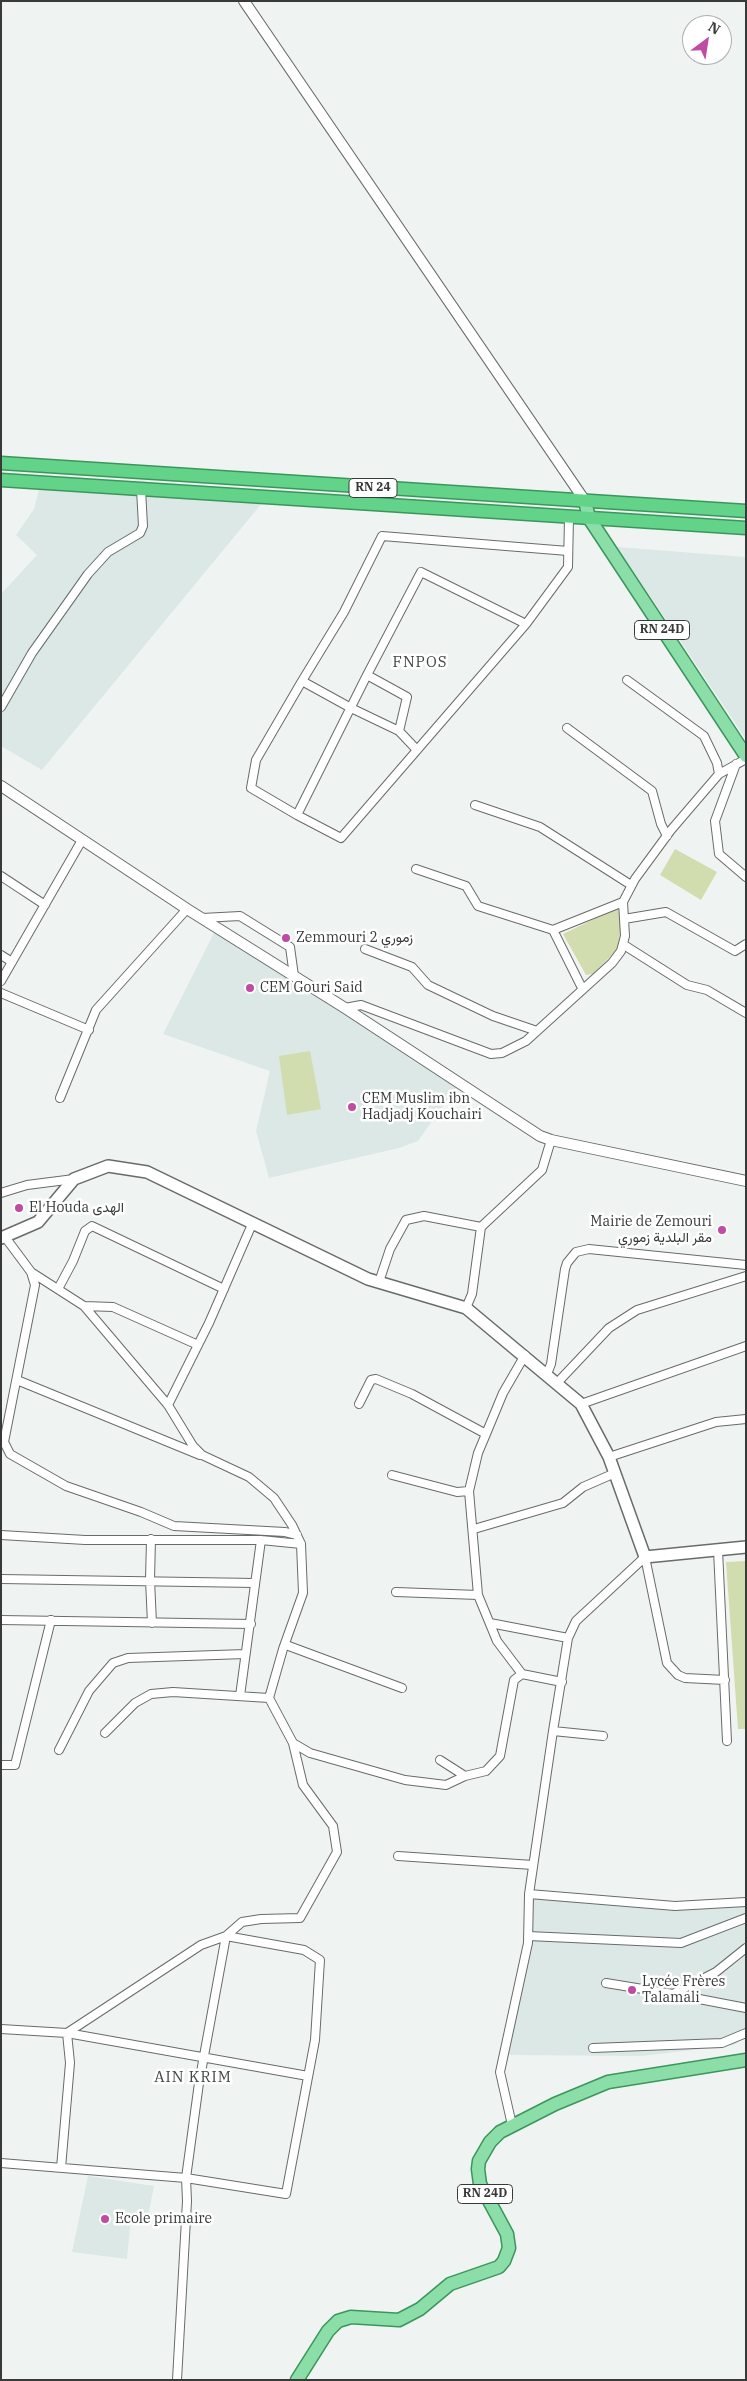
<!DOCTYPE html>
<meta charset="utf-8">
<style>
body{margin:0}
#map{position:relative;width:747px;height:2381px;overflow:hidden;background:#eff4f3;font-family:"IBM Plex Serif",serif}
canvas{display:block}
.frame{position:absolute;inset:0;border:2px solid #383a39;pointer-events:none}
.north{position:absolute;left:682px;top:15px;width:50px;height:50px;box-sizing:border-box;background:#fff;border:1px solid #afb0b0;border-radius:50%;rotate:31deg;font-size:14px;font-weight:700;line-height:20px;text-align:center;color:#383a39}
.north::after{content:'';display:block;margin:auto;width:18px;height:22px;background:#c04ba3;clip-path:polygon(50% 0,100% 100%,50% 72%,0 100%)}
</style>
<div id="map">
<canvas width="747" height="2381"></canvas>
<div class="frame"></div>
<div class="north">N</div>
</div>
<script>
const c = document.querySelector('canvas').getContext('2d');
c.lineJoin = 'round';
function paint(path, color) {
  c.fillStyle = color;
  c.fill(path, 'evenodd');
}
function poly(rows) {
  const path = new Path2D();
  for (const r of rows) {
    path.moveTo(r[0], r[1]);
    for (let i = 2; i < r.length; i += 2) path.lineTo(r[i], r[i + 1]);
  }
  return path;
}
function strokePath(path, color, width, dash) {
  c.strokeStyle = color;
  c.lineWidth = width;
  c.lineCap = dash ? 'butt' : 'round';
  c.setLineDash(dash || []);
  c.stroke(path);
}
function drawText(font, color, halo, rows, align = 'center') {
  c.font = font + ' "IBM Plex Serif",Vazirmatn,serif';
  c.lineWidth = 5;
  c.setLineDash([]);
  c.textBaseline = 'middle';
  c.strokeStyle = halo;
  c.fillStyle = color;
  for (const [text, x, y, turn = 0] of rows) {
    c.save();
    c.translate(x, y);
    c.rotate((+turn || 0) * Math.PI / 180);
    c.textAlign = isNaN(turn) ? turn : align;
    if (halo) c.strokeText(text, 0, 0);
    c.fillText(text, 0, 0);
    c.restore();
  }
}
const built = poly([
 [41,482,267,497,42,770,1,746,1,594,37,555,16,535,34,509],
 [617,547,746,557,746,739,683,645],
 [217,927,459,1083,418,1141,399,1148,269,1178,256,1131,270,1071,163,1034],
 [529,1894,675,1906,746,1902,746,2037,734,2045,642,2056,511,2055,505,2051,528,1943],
 [88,2176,154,2186,147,2221,131,2217,127,2259,72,2252]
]);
const green = poly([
 [675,849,717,872,701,900,660,875],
 [617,908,621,917,619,948,593,974,586,975,563,934],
 [310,1051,321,1109,287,1115,279,1056],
 [746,1561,746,1729,738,1729,726,1562]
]);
const minor = poly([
 [568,551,382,536,344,612,302,681,351,708,399,731,407,697,367,675,421,572,526,624,568,567,569,517],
 [367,675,297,815,341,838,526,624],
 [627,680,704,736,717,763,719,774],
 [1,707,32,653,88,574,108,552,140,533,143,526,141,489],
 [567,728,652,791,661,824,667,836],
 [399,731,417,750],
 [736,764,715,821,719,854,746,877],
 [475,805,540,827,631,885],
 [297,815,251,788,256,760,302,681],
 [416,869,466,886,478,906,553,930,623,902],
 [1,876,45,905],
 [202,918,240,916,290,947,294,976],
 [624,919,666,912,735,951,746,944],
 [553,930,582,988],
 [624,945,687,985,707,990,746,1013],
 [365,949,412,967,428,985,493,1016,537,1031],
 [1,955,12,962],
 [1,981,82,840],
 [1,993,89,1030],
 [345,1008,361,1005,491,1054,502,1053,526,1041,612,963,621,951,625,936,623,902,635,879,671,830,719,774,746,759],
 [60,1098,96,1010,187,909],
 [1,1193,27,1185,74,1179],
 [5,1237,31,1272,84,1306,168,1405,193,1446,202,1455,249,1477,274,1498,292,1525,301,1544,303,1593,283,1649,269,1698,293,1743,303,1785,333,1826,337,1852,300,1918,261,1919,242,1922,226,1936,199,2083,186,2178,187,2201,177,2380],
 [31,1272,35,1285,4,1442,10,1454,66,1486,141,1512,174,1526,285,1532,297,1535],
 [379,1282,390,1249,406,1220,424,1216,481,1227],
 [58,1289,73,1261,85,1231,92,1226,224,1289],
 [84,1306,113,1307,198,1345],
 [466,1308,472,1294,481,1227,542,1170,551,1140],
 [525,1355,503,1393,486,1434,478,1453,469,1491,478,1595,497,1641,522,1674,562,1682],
 [547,1374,551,1364,565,1269,567,1263,576,1252,589,1249,746,1265],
 [17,1380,200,1455],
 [557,1383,609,1328,637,1310,746,1276],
 [359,1404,371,1380,376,1379,412,1394,486,1434],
 [581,1404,746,1346],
 [168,1405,209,1323,253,1222],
 [609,1457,716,1422,746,1419],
 [392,1475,457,1492,469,1491],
 [474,1529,563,1503,583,1487,615,1473],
 [1,1535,85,1540,261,1540,301,1544],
 [151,1539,150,1580,152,1623],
 [718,1550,727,1741],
 [1,1579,255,1583],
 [396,1592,478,1595],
 [1,1620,251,1624],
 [490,1623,568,1638],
 [286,1645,402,1688],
 [240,1696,261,1540],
 [553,1731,603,1736],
 [105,1733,135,1703,151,1694,173,1692,269,1698],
 [293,1743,310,1753,405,1780,446,1785,465,1776,486,1771,500,1756,514,1680,522,1674],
 [59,1750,89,1691,113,1663,128,1658,245,1654],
 [440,1760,465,1776],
 [1,1765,15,1765,51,1620],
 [398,1856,533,1865],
 [529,1894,675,1906,746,1902],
 [528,1936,681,1943,746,1918],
 [606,1983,673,1994,716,1972,746,1948],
 [673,1994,746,2008],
 [1,2029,67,2033,308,2076],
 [593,2048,722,2043,746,2033],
 [512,2125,500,2072,528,1943,529,1894,553,1731,568,1638,576,1621,645,1557,667,1663,678,1675,685,1678,725,1680],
 [1,2163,186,2178,286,2194,315,2040,320,1960,304,1950,226,1936,201,1945,67,2033,70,2063,61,2168]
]);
const tertiary = poly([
 [244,1,585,501],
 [1,786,187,909,345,1008,540,1136,551,1140,746,1181]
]);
const secondary = poly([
 [1,1238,38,1222,74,1179,108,1166,147,1172,368,1279,466,1308,581,1404,609,1457,645,1557,746,1547]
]);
const primary = poly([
 [585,501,589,518,746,756],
 [297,2380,328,2331,338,2321,351,2317,399,2320,420,2309,450,2284,499,2267,504,2261,509,2248,507,2234,480,2184,478,2169,479,2161,490,2142,500,2132,555,2104,608,2082,746,2060]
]);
const trunk = poly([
 [1,463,746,511],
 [1,480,746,528]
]);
const markers = [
 [286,938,5,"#c04ba3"],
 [250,988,5,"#c04ba3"],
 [352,1107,5,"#c04ba3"],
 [19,1208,5,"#c04ba3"],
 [722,1230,5,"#c04ba3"],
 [632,1990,5,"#c04ba3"],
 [105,2219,5,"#c04ba3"]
];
const shields = [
 [373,488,48],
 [662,630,55],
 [485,2194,55]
];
const shieldNames = [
 ["RN 24",373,488],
 ["RN 24D",662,630],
 ["RN 24D",485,2194]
];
const poiNames = [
 ["Zemmouri 2 زموري",296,938],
 ["CEM Gouri Said",260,988],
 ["CEM Muslim ibn",362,1099],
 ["Hadjadj Kouchairi",362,1115],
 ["El Houda الهدى",29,1208],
 ["Mairie de Zemouri",712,1222,"right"],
 ["مقر البلدية زموري",712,1238,"right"],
 ["Lycée Frères",642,1982],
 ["Talamali",642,1998],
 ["Ecole primaire",115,2219]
];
const neighbourhoodNames = [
 ["FNPOS",420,663],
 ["AIN KRIM",193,2078]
];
paint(built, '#dbe8e5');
paint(green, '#d1ddae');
strokePath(minor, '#676c6b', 10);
strokePath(tertiary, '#676c6b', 12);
strokePath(secondary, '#676c6b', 14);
strokePath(primary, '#3b965b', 15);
strokePath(trunk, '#3b965b', 15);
strokePath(minor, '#fff', 8);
strokePath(tertiary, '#fff', 10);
strokePath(secondary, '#fff', 11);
strokePath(primary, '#8bdea7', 12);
strokePath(trunk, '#64d38a', 12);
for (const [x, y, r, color] of markers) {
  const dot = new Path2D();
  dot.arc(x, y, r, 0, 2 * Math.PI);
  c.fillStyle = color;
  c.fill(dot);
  strokePath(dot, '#fff', 2);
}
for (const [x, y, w] of shields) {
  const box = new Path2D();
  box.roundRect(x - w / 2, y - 9.5, w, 19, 4);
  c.fillStyle = '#fff';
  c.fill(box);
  strokePath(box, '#383a39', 1);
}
drawText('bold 12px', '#383a39', null, shieldNames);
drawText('14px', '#383a39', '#fff', poiNames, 'left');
c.letterSpacing = '1px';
drawText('15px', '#414544', '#fff', neighbourhoodNames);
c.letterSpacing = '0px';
</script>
